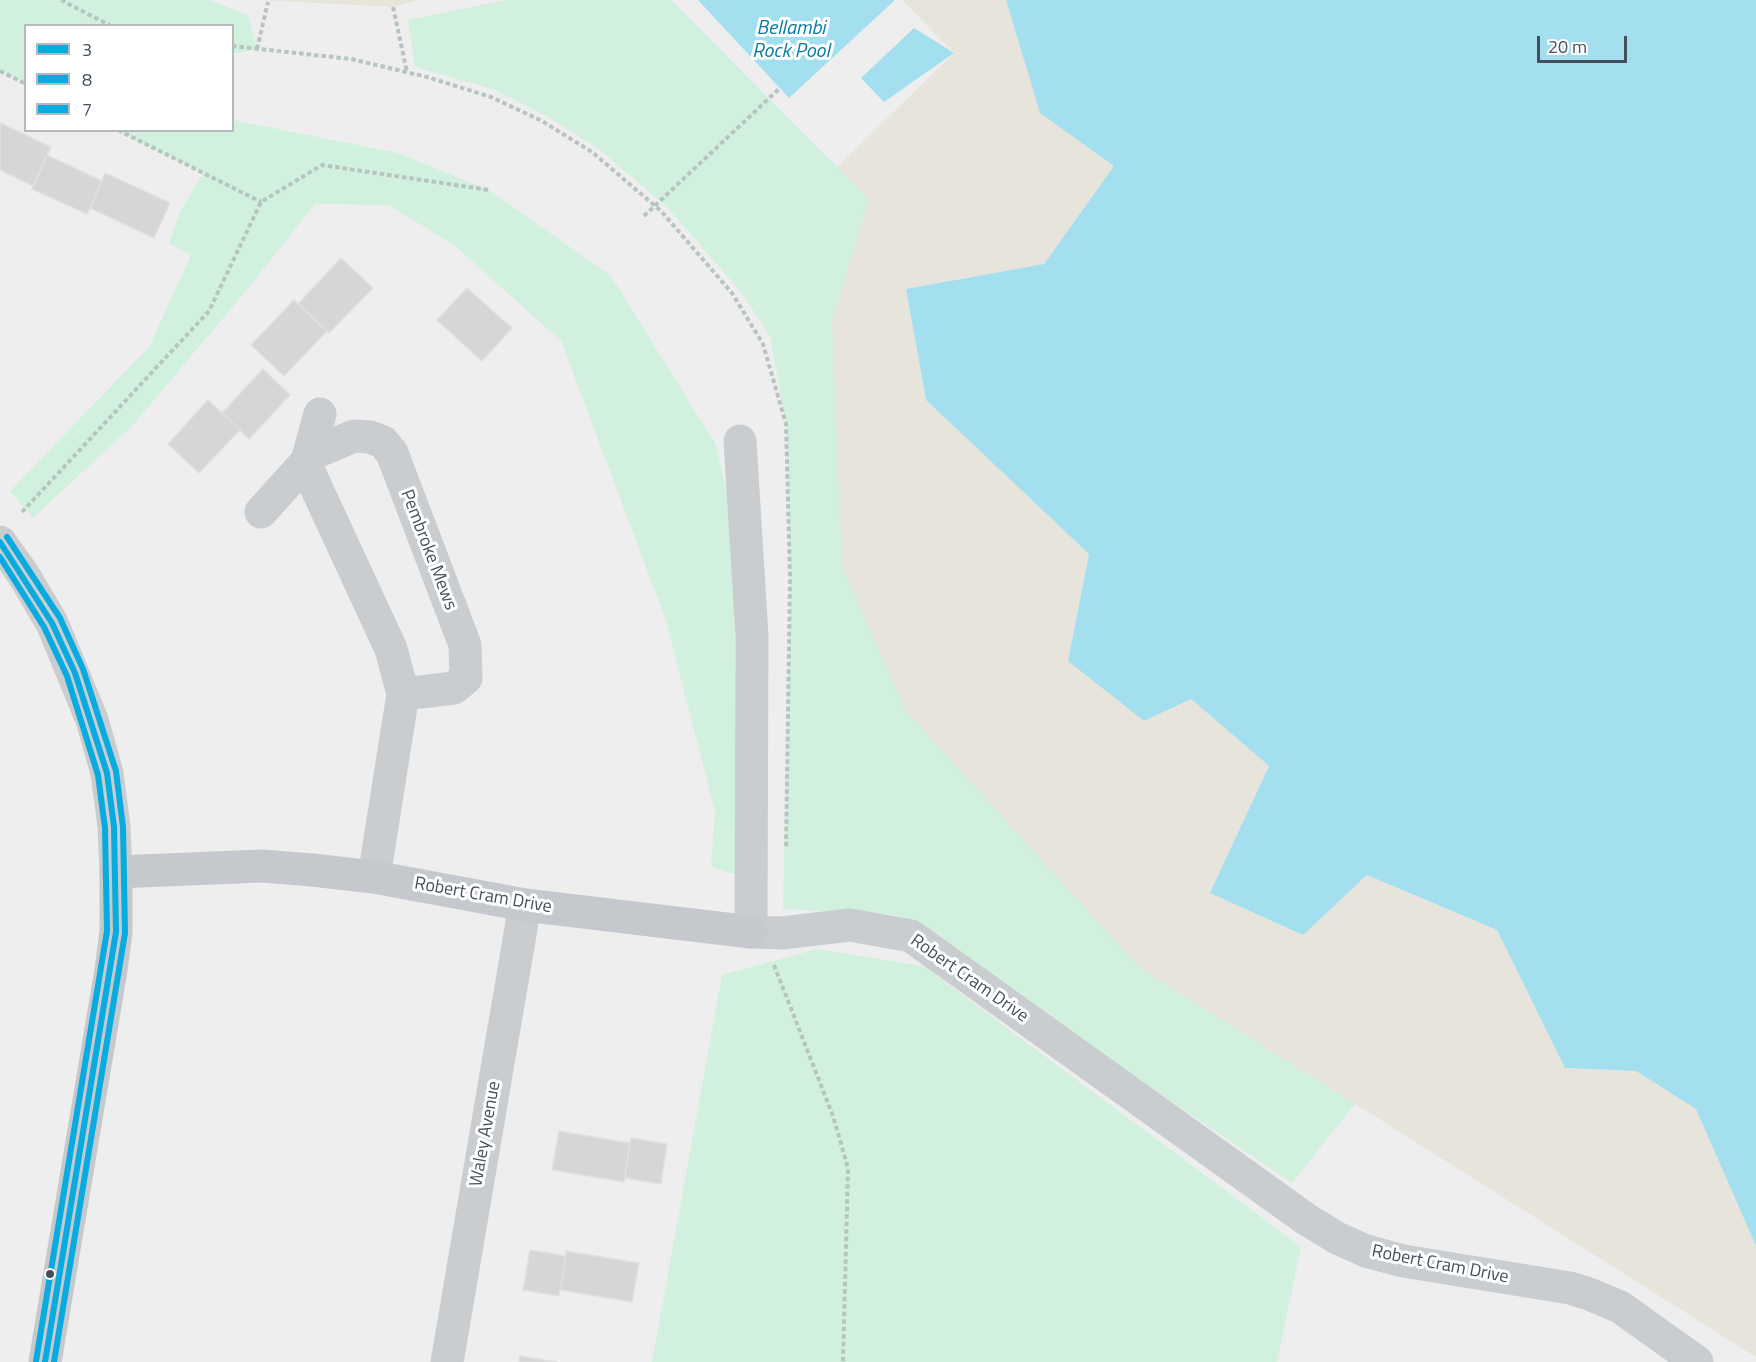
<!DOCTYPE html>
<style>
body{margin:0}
#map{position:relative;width:1756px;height:1362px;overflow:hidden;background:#efeeee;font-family:"Titillium Web",sans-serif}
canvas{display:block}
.legend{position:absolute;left:24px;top:24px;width:210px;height:108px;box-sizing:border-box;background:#fff;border:2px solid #b4b9be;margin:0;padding:8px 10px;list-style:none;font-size:18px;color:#44505c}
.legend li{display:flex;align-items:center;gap:12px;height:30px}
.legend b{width:30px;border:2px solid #b4b9be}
.scale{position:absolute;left:1537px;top:36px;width:90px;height:27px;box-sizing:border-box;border:3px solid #44505c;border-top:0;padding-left:8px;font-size:18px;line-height:21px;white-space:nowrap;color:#44505c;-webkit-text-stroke:4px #fff;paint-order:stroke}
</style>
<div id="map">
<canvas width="1756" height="1362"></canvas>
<ul class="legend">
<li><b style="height:8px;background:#07abe0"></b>3</li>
<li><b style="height:8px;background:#07abe0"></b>8</li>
<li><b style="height:8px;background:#07abe0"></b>7</li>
</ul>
<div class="scale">20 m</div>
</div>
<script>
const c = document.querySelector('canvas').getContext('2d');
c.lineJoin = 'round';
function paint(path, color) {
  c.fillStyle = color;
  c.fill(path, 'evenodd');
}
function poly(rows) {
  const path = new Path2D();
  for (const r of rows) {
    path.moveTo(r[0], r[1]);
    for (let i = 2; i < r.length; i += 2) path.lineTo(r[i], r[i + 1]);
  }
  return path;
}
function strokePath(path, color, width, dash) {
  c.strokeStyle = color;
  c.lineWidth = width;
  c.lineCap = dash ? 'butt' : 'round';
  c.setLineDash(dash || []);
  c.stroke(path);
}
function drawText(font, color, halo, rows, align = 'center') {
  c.font = font + ' "Titillium Web",sans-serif';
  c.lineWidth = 6;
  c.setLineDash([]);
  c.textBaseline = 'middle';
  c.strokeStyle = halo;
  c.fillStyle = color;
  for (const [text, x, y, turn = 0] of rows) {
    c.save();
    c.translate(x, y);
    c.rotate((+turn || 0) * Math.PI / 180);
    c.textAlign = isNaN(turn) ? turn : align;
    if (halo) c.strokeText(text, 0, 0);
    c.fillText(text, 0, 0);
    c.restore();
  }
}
const green = poly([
 [0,0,209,0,248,15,257,49,233,54,232,26,26,26,25,84,0,71],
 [506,0,671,0,869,199,832,322,1140,968,1355,1104,1292,1183,895,915,783,909,790,591,786,424,770,336,741,292,668,208,599,149,548,117,493,89,415,67,408,20],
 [233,120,398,153,489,190,611,276,716,445,728,499,734,570,737,875,711,867,715,811,665,618,561,341,455,246,389,205,315,204,246,291,132,426,33,518,10,491,149,347,191,255,169,243,181,210,203,173,118,131,232,130],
 [817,949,924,966,1301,1247,1277,1362,652,1362,722,975]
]);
const sand = poly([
 [260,0,417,0,393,7],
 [902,0,1006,0,1040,113,1115,165,1044,264,906,289,926,400,1089,554,1068,661,1191,699,1269,766,1211,893,1303,935,1367,875,1497,930,1565,1068,1636,1071,1697,1109,1756,1246,1756,1357,1140,968,906,711,842,566,832,322,869,199,837,167,954,53]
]);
const water = poly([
 [698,0,895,0,789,98],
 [1006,0,1756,0,1756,1246,1696,1109,1636,1071,1565,1068,1497,930,1367,875,1303,935,1210,893,1269,766,1191,699,1144,721,1068,661,1089,554,926,400,906,289,1044,264,1114,166,1040,113],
 [914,28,954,53,884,102,861,78]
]);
const building = poly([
 [0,123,51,147,33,186,0,170,0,123],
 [47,155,102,181,87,214,32,189,47,155],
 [105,173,170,203,154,238,90,208,105,173],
 [341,258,373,288,329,333,298,304,341,258],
 [467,288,512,328,482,361,437,320,467,288],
 [294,300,327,331,284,376,251,345,294,300],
 [263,369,290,395,249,439,222,413,263,369],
 [208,400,240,430,199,473,168,444,208,400],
 [559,1131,630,1143,624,1182,552,1170,559,1131],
 [631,1138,667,1144,661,1184,625,1178,631,1138],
 [530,1250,566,1256,559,1296,523,1290,530,1250],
 [566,1251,639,1263,632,1302,560,1290,566,1251],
 [520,1356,557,1362,519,1362,520,1356]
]);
const path = poly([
 [61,0,111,26],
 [393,7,407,72],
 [232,46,351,59,427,77,491,97,542,121,592,152,661,211,732,293,763,344,786,424,790,578,786,849],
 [257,49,268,2],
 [0,71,26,84],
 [118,130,261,202],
 [644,216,780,88],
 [22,512,209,311,261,202,322,165,489,190],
 [774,965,833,1116,848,1168,843,1362]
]);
const minor = poly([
 [740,441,752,636,751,932,782,933,850,925,911,936,1306,1219,1337,1238,1366,1251,1403,1261,1570,1288,1589,1294,1620,1307,1697,1362],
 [261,512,307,461,320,414],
 [0,542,23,574,52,623,92,720,107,773,114,827,116,872],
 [374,877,403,694,391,649,310,474,307,461,316,452,354,436,370,437,383,442,392,453,465,645,466,678,454,688,403,694],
 [447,1362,525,905]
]);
const major = poly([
 [45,1362,111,970,116,932,116,872,262,866,312,870,374,877,525,905,751,932]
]);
const bus1 = poly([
 [0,542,52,623,75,673,107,773,114,827,116,932,45,1362]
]);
const bus2 = poly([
 [0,557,44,627,67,676,98,775,105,828,107,931,36,1361]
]);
const bus3 = poly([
 [7,537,60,618,83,669,116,771,123,827,125,933,54,1362]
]);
const markers = [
 [50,1274,5,"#44505c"]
];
const streetNames = [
 ["Pembroke Mews",428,550,69],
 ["Robert Cram Drive",483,896,10],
 ["Robert Cram Drive",969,979,35],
 ["Waley Avenue",486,1134,-80],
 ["Robert Cram Drive",1440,1265,11]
];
const waterNames = [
 ["Bellambi",791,29],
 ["Rock Pool",791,52]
];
paint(green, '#d1f0dd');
paint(sand, '#e7e4dc');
paint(water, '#a3dfef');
paint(building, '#d6d6d8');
strokePath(building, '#e0e0e1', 1.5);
strokePath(path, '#b7c4c0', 4, [4.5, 3]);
strokePath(minor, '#cacdd0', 33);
strokePath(major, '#c5c9ce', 33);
strokePath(bus1, '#07abe0', 6);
strokePath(bus2, '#07abe0', 6);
strokePath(bus3, '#07abe0', 6);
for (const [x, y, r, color] of markers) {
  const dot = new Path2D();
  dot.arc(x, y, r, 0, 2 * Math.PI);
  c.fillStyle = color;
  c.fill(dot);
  strokePath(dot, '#fff', 2);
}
drawText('18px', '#44505c', '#fff', streetNames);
drawText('italic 20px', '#057d9f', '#fff', waterNames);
</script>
